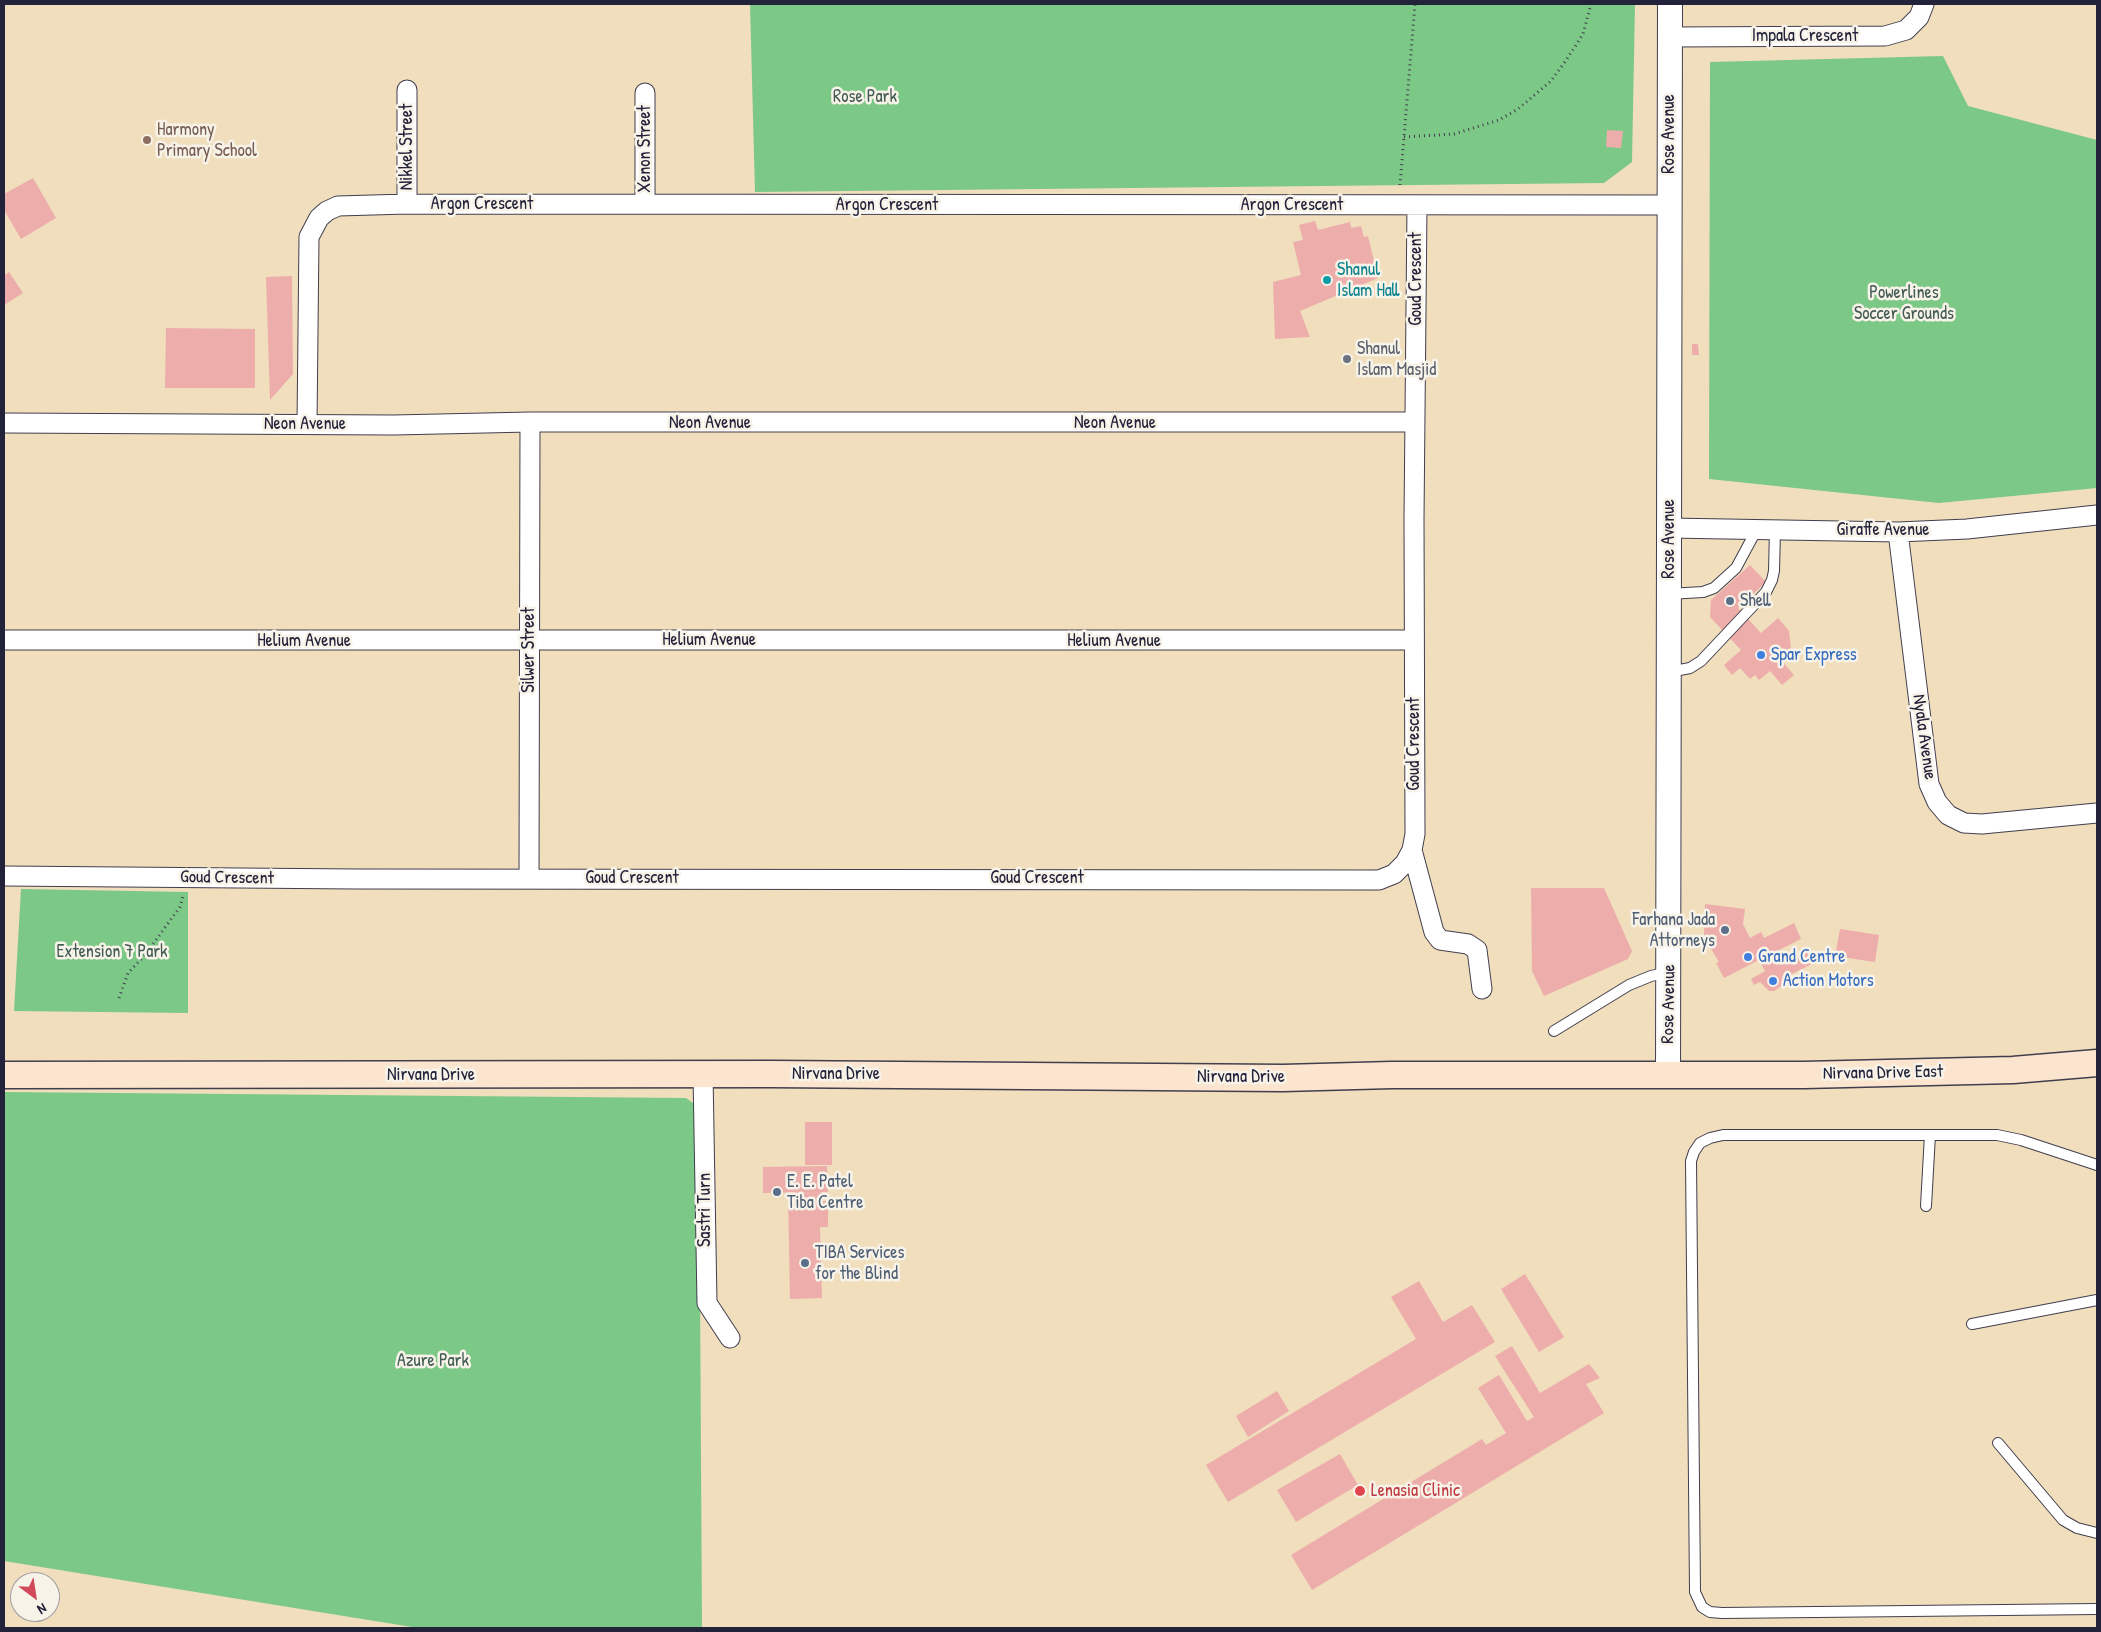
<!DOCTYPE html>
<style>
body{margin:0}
#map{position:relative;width:2101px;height:1632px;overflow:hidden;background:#f0debd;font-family:"Patrick Hand",sans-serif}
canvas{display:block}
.frame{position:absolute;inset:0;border:5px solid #22223b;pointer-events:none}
.north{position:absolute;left:10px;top:1572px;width:50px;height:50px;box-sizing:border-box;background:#f7f3e8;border:1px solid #a29fa3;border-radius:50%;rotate:149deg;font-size:14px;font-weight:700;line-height:20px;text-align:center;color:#22223b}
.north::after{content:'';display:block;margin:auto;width:18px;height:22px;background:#d1495b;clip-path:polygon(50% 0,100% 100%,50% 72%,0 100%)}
</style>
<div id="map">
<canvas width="2101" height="1632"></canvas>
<div class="frame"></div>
<div class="north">N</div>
</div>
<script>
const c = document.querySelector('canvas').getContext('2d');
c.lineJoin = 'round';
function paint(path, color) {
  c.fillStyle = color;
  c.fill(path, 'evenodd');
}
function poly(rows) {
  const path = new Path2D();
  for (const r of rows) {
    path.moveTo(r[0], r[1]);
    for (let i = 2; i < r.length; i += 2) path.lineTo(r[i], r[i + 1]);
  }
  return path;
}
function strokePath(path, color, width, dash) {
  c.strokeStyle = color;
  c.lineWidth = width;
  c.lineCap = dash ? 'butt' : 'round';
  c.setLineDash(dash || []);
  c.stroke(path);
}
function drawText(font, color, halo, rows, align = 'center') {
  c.font = font + ' "Patrick Hand",sans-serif';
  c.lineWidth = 5;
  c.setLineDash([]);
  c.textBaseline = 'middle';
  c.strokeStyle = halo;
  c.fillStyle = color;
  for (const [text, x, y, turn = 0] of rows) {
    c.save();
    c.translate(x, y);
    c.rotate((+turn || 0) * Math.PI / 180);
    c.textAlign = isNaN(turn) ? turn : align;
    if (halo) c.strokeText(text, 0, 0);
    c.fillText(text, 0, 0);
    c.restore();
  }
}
const green = poly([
 [750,4,1635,4,1632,162,1604,183,755,192],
 [1943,56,1968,106,2097,140,2097,488,1939,503,1709,479,1710,62],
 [21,889,188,892,188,1013,14,1011],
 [4,1092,686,1098,696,1105,699,1116,702,1628,418,1628,4,1561]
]);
const building = poly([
 [1607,130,1623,131,1621,148,1606,147],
 [33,178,56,218,21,239,4,210,4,194],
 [1315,221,1318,230,1350,222,1351,228,1361,226,1364,237,1368,236,1378,278,1300,311,1310,337,1275,339,1273,282,1301,275,1293,242,1303,240,1299,225],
 [9,272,23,293,4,305,4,276],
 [292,276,293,374,270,400,266,277],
 [166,328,255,329,255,388,165,388],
 [1692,344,1698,344,1699,355,1692,355],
 [1750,565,1766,582,1738,608,1761,633,1778,618,1789,631,1791,649,1780,659,1794,675,1782,685,1770,671,1759,680,1755,675,1750,679,1740,668,1732,675,1724,665,1741,650,1710,617,1711,600],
 [1531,888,1604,888,1632,951,1628,959,1544,996,1532,971],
 [1705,904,1745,909,1743,924,1750,938,1761,932,1764,938,1794,923,1801,939,1777,951,1783,964,1810,951,1816,962,1784,978,1783,985,1774,991,1769,991,1760,982,1754,985,1751,979,1765,971,1759,960,1724,978,1716,963,1719,962,1704,937],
 [1840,929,1879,935,1875,962,1835,956],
 [805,1122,832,1122,832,1165,805,1165],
 [827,1166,828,1192,763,1193,763,1167],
 [822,1192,822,1201,828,1201,828,1227,820,1227,822,1298,790,1299,788,1193],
 [1525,1274,1564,1337,1539,1352,1501,1289],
 [1419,1281,1443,1322,1472,1305,1495,1342,1228,1502,1206,1465,1416,1339,1391,1297],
 [1512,1346,1540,1393,1589,1364,1600,1378,1586,1384,1604,1413,1312,1590,1291,1555,1482,1439,1486,1445,1506,1433,1478,1388,1499,1375,1527,1421,1534,1417,1495,1356],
 [1277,1391,1289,1411,1248,1437,1236,1416],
 [1340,1454,1358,1485,1296,1522,1277,1490]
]);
const path = poly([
 [1404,137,1454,134,1499,120,1518,109,1551,81,1567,59,1583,34,1591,4],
 [1400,185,1415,4],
 [119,998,128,973,145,955,180,907,183,896]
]);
const service = poly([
 [1669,594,1703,592,1714,588,1736,568,1757,529],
 [1669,672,1690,668,1701,661,1766,592,1772,580,1774,571,1775,530],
 [1554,1031,1629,985,1651,976,1669,972],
 [2097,1165,2021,1140,1997,1135,1723,1135,1710,1138,1700,1143,1694,1152,1691,1161,1695,1592,1702,1607,1710,1612,1722,1613,2097,1609],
 [1926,1206,1930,1135],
 [1972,1324,2097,1300],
 [1998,1443,2063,1520,2077,1528,2097,1533]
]);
const minor = poly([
 [1670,37,1885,36,1906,30,1919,17,1924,4],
 [407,204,407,90],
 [645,204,645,93],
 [4,423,394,425,530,422,1415,422],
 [307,424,309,237,319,218,327,211,338,206,407,204,1669,205],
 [1669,528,1898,532,1967,529,2097,515],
 [1898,532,1929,784,1937,802,1948,815,1964,823,1982,824,2097,813],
 [4,640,1414,640],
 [1412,850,1434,932,1440,940,1468,944,1477,950,1482,989],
 [4,876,357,879,1379,880,1394,874,1405,863,1412,850,1415,834,1414,519,1417,205],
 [529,878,530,422],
 [703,1074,707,1303,730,1338]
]);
const tertiary = poly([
 [1668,1074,1670,4]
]);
const secondary = poly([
 [4,1075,771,1074,1283,1078,1392,1075,1804,1075,2013,1070,2097,1063]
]);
const markers = [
 [147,140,5,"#8d6e63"],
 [1327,280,5,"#0f9aa8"],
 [1347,359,5,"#6b7280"],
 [1730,601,5,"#5c6f8a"],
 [1761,655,5,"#3f7fe0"],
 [1725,930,5,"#5c6f8a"],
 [1748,957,5,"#3f7fe0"],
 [1773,981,5,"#3f7fe0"],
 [777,1192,5,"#5c6f8a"],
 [805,1263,5,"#5c6f8a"],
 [1360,1491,6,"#e0444e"]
];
const streetNames = [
 ["Impala Crescent",1805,36],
 ["Rose Avenue",1669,134,-90],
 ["Nikkel Street",407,147,-90],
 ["Xenon Street",645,149,-90],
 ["Argon Crescent",482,204],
 ["Argon Crescent",887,205],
 ["Argon Crescent",1292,205],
 ["Goud Crescent",1416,279,-90],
 ["Neon Avenue",710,423],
 ["Neon Avenue",1115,423],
 ["Neon Avenue",305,424],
 ["Giraffe Avenue",1883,530],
 ["Rose Avenue",1669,539,-90],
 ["Helium Avenue",709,640],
 ["Helium Avenue",304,641],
 ["Helium Avenue",1114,641],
 ["Silwer Street",529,650,-90],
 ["Nyala Avenue",1924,737,82],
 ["Goud Crescent",1414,744,-90],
 ["Goud Crescent",227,878,1],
 ["Goud Crescent",632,878],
 ["Goud Crescent",1037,878],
 ["Rose Avenue",1669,1004,-89],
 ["Nirvana Drive East",1883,1073,-1],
 ["Nirvana Drive",836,1074],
 ["Nirvana Drive",431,1075],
 ["Nirvana Drive",1241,1077],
 ["Sastri Turn",705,1210,-90]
];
const parkNames = [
 ["Rose Park",865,97],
 ["Powerlines",1904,293],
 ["Soccer Grounds",1904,314],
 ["Extension 7 Park",112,952],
 ["Azure Park",433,1361]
];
const educationNames = [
 ["Harmony",157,130],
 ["Primary School",157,151]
];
const cultureNames = [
 ["Shanul",1337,270],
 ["Islam Hall",1337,291]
];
const worshipNames = [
 ["Shanul",1357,349],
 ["Islam Masjid",1357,370]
];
const serviceNames = [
 ["Shell",1740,601],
 ["Farhana Jada",1715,920,"right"],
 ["Attorneys",1715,941,"right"],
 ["E. E. Patel",787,1182],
 ["Tiba Centre",787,1203],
 ["TIBA Services",815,1253],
 ["for the Blind",815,1274]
];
const shopNames = [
 ["Spar Express",1771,655],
 ["Grand Centre",1758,957],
 ["Action Motors",1783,981]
];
const healthNames = [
 ["Lenasia Clinic",1371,1491]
];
paint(green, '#7cc886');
paint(building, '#edadab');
strokePath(service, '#413e4e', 12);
strokePath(minor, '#413e4e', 21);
strokePath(tertiary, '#413e4e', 26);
strokePath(secondary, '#413e4e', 29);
strokePath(path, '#413e4e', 3, [1, 4]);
strokePath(service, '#fff', 10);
strokePath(minor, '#fff', 19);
strokePath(tertiary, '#fff', 24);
strokePath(secondary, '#fbe5cf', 26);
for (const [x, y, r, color] of markers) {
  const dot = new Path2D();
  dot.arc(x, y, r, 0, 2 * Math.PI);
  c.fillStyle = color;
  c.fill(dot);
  strokePath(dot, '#f7f3e8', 2);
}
drawText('18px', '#22223b', '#f7f3e8', streetNames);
drawText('18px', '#425c55', '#f7f3e8', parkNames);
drawText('18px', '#785e54', '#f7f3e8', educationNames, 'left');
drawText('18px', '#0d838f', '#f7f3e8', cultureNames, 'left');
drawText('18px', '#5b616d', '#f7f3e8', worshipNames, 'left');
drawText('18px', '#4e5e75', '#f7f3e8', serviceNames, 'left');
drawText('18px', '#366cbe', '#f7f3e8', shopNames, 'left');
drawText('18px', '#be3a42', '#f7f3e8', healthNames, 'left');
</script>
